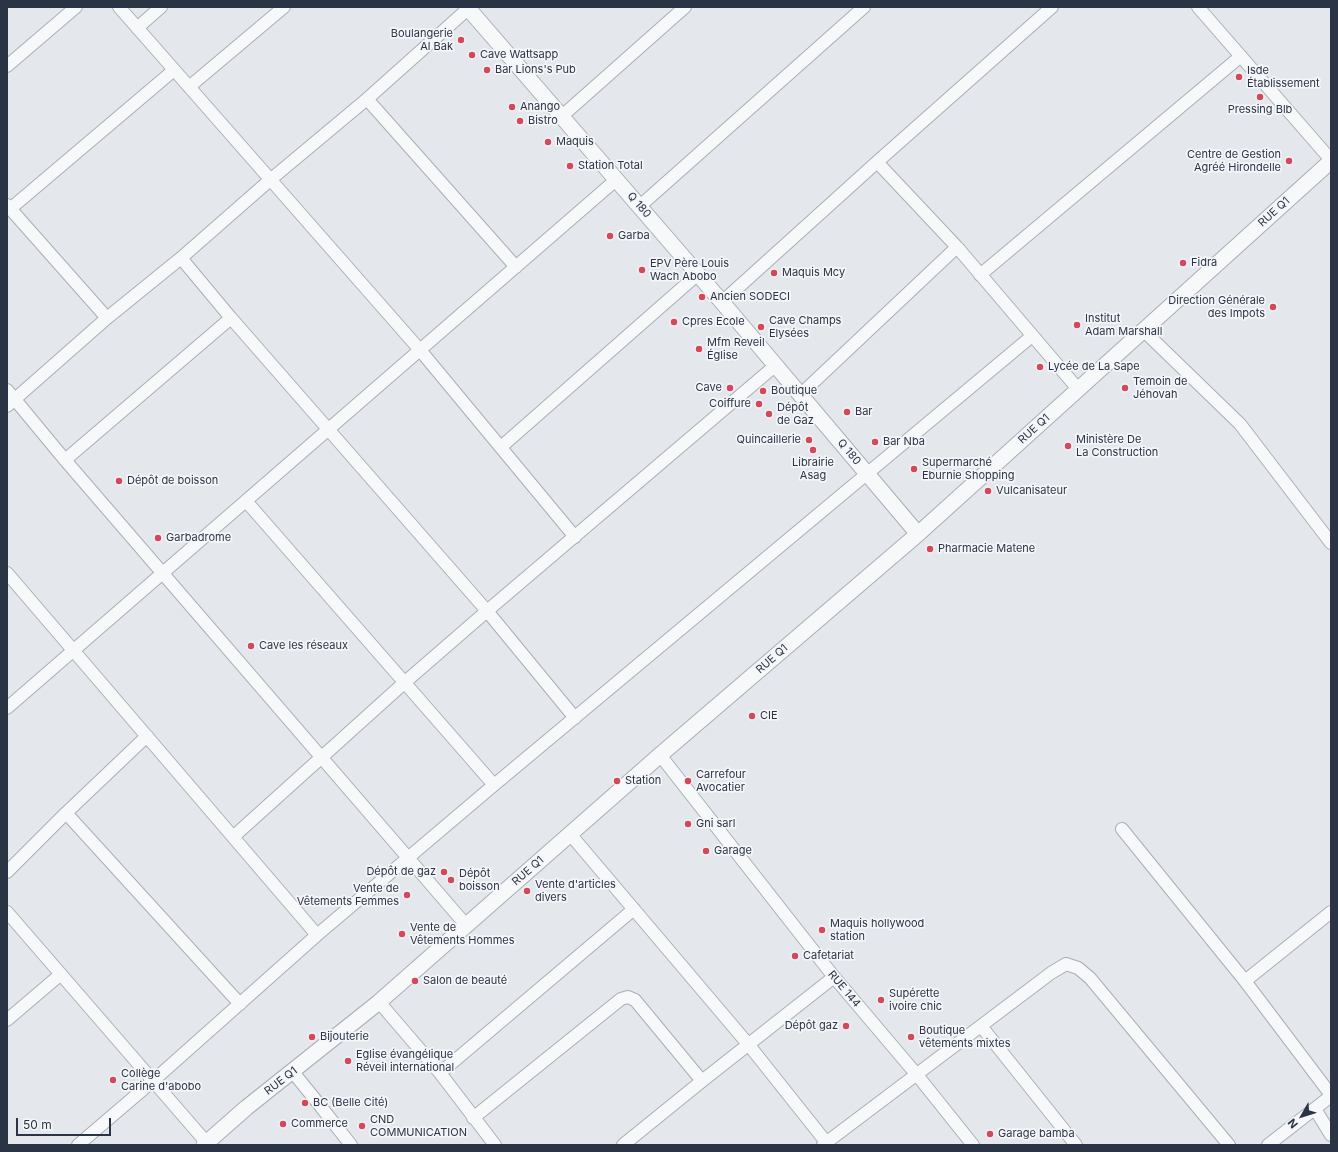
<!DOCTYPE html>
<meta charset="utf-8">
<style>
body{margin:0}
#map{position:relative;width:1338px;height:1152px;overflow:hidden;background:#e4e7ec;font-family:Inter,sans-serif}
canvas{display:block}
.frame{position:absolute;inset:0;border:8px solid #2b3445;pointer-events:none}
.north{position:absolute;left:1282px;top:1096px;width:40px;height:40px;-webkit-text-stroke:3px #f4f6f9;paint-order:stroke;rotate:231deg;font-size:11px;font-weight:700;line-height:16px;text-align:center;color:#2b3445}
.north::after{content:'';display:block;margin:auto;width:14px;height:18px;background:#2b3445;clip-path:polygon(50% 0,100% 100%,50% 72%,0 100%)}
.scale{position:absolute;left:16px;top:1118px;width:95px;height:18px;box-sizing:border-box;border:2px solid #2b3445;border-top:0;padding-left:5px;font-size:12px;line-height:14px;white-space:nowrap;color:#2b3445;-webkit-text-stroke:3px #f4f6f9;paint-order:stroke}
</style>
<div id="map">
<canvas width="1338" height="1152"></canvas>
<div class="frame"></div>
<div class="north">N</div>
<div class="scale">50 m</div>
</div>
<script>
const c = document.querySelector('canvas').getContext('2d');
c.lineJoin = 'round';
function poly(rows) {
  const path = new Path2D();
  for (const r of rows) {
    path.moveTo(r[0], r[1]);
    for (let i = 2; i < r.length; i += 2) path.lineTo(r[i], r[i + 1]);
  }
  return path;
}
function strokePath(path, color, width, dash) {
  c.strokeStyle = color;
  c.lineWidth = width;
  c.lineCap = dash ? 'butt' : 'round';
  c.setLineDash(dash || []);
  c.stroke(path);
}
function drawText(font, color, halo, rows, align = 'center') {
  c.font = font + ' Inter,sans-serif';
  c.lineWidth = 3.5;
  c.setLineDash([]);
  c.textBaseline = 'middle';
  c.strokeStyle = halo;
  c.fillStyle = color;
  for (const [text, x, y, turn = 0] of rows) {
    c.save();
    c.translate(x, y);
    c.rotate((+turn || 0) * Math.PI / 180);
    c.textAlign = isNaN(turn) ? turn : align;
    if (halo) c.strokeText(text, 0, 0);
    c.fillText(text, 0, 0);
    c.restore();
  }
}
const minor = poly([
 [119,7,420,350,575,537],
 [1198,7,1331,160],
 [137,28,161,7],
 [7,66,76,7],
 [189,87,284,7],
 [367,99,516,267],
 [562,116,685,7],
 [877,162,957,247,1078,389],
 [7,205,107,318],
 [640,206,864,7],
 [10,209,174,70],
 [181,258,231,318,487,611,575,718],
 [980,275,1241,56],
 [722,302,877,162,1052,7],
 [1144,331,1240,424,1331,543],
 [7,390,65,460,466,925],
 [801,394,957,247],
 [7,406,107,318,181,258,270,180,367,99,470,7],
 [501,447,698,274],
 [65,460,231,318],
 [246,501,494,785],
 [7,573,317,935],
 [7,708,617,179],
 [660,755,834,977,917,1075,973,1145],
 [66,813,240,1004],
 [1122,829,1245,981,1331,1095],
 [570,834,748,1044,826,1142],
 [233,837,404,683,487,611,776,365],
 [7,872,66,813,147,736],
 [7,912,206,1142],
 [1245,981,1331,912],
 [379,1002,440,1073,495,1145],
 [7,1020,61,974],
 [981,1026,1076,1145],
 [292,1071,314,1098,351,1145],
 [440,1073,634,909],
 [1315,1109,1331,1135],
 [473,1118,621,999,628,997,635,1000,702,1081],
 [78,1145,154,1080,317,935,494,785,1032,336],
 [623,1145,702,1081,834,977],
 [823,1145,1051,973,1066,964,1078,968,1090,978,1229,1145],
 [1268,1145,1331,1096]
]);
const tertiary = poly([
 [467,7,722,302,918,534],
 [204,1145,246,1108,379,1002,660,755,918,534,1331,161]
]);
const markers = [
 [461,40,4,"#d1495b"],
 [472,55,4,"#d1495b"],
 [487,70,4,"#d1495b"],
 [1239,77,4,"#d1495b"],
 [1260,97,4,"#d1495b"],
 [512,107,4,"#d1495b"],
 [520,121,4,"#d1495b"],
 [548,142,4,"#d1495b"],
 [1289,161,4,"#d1495b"],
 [570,166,4,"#d1495b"],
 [610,236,4,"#d1495b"],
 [1183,263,4,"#d1495b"],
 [642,270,4,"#d1495b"],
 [774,273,4,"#d1495b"],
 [702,297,4,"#d1495b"],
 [1273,307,4,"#d1495b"],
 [674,322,4,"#d1495b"],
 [1077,325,4,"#d1495b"],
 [761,327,4,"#d1495b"],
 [699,349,4,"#d1495b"],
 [1040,367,4,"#d1495b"],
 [730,388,4,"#d1495b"],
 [1125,388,4,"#d1495b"],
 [763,391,4,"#d1495b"],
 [759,404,4,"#d1495b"],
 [847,412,4,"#d1495b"],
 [769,414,4,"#d1495b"],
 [809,440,4,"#d1495b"],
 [875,442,4,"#d1495b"],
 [1068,446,4,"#d1495b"],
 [813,450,4,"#d1495b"],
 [914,469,4,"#d1495b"],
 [119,481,4,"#d1495b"],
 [988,491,4,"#d1495b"],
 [158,538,4,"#d1495b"],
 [930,549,4,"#d1495b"],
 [251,646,4,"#d1495b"],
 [752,716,4,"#d1495b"],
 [617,781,4,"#d1495b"],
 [688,781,4,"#d1495b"],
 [688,824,4,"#d1495b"],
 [706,851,4,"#d1495b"],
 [444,872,4,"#d1495b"],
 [451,880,4,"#d1495b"],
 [527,891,4,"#d1495b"],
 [407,895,4,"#d1495b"],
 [822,930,4,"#d1495b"],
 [402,934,4,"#d1495b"],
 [795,956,4,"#d1495b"],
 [415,981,4,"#d1495b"],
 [881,1000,4,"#d1495b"],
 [846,1026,4,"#d1495b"],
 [312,1037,4,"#d1495b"],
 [911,1037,4,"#d1495b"],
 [348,1061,4,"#d1495b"],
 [113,1080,4,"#d1495b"],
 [305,1103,4,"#d1495b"],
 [283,1124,4,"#d1495b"],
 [362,1126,4,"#d1495b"],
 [990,1134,4,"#d1495b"]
];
const poiNames = [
 ["Boulangerie",453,34,"right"],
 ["Al Bak",453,47,"right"],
 ["Cave Wattsapp",480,55],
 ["Bar Lions's Pub",495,70],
 ["Isde",1247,71],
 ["Établissement",1247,84],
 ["Anango",520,107],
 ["Pressing Blb",1260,110,"center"],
 ["Bistro",528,121],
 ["Maquis",556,142],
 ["Centre de Gestion",1281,155,"right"],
 ["Agréé Hirondelle",1281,168,"right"],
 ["Station Total",578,166],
 ["Garba",618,236],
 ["Fidra",1191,263],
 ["EPV Père Louis",650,264],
 ["Wach Abobo",650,277],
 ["Maquis Mcy",782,273],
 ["Ancien SODECI",710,297],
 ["Direction Générale",1265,301,"right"],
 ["des Impots",1265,314,"right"],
 ["Institut",1085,319],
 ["Adam Marshall",1085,332],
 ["Cave Champs",769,321],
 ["Elysées",769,334],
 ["Cpres Ecole",682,322],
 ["Mfm Reveil",707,343],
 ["Église",707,356],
 ["Lycée de La Sape",1048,367],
 ["Temoin de",1133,382],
 ["Jéhovah",1133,395],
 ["Cave",722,388,"right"],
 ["Boutique",771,391],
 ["Coiffure",751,404,"right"],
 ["Dépôt",777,408],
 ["de Gaz",777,421],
 ["Bar",855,412],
 ["Quincaillerie",801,440,"right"],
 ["Ministère De",1076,440],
 ["La Construction",1076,453],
 ["Bar Nba",883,442],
 ["Librairie",813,463,"center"],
 ["Asag",813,476,"center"],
 ["Supermarché",922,463],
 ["Eburnie Shopping",922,476],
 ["Dépôt de boisson",127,481],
 ["Vulcanisateur",996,491],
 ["Garbadrome",166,538],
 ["Pharmacie Matene",938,549],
 ["Cave les réseaux",259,646],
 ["CIE",760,716],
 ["Carrefour",696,775],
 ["Avocatier",696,788],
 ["Station",625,781],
 ["Gni sarl",696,824],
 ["Garage",714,851],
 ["Dépôt de gaz",436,872,"right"],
 ["Dépôt",459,874],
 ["boisson",459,887],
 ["Vente d'articles",535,885],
 ["divers",535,898],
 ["Vente de",399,889,"right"],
 ["Vêtements Femmes",399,902,"right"],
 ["Maquis hollywood",830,924],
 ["station",830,937],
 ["Vente de",410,928],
 ["Vêtements Hommes",410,941],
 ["Cafetariat",803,956],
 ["Salon de beauté",423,981],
 ["Supérette",889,994],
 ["ivoire chic",889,1007],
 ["Dépôt gaz",838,1026,"right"],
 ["Boutique",919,1031],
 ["vêtements mixtes",919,1044],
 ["Bijouterie",320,1037],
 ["Eglise évangélique",356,1055],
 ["Réveil international",356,1068],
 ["Collège",121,1074],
 ["Carine d'abobo",121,1087],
 ["BC (Belle Cité)",313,1103],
 ["CND",370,1120],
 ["COMMUNICATION",370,1133],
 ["Commerce",291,1124],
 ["Garage bamba",998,1134]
];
const streetNames = [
 ["Q 180",639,205,49],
 ["RUE Q1",1274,212,-42],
 ["RUE Q1",1034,429,-42],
 ["Q 180",849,452,50],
 ["RUE Q1",772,659,-41],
 ["RUE Q1",528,871,-41],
 ["RUE 144",844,989,50],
 ["RUE Q1",281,1081,-38]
];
strokePath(minor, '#a9aeb7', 14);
strokePath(tertiary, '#a9aeb7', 17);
strokePath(minor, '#f7f8fa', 12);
strokePath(tertiary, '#f7f8fa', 15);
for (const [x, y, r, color] of markers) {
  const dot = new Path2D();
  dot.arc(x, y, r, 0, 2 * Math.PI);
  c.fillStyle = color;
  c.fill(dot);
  strokePath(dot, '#f4f6f9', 1.5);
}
drawText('11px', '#2b3445', '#f4f6f9', poiNames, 'left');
drawText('11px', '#2b3445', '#f4f6f9', streetNames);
</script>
